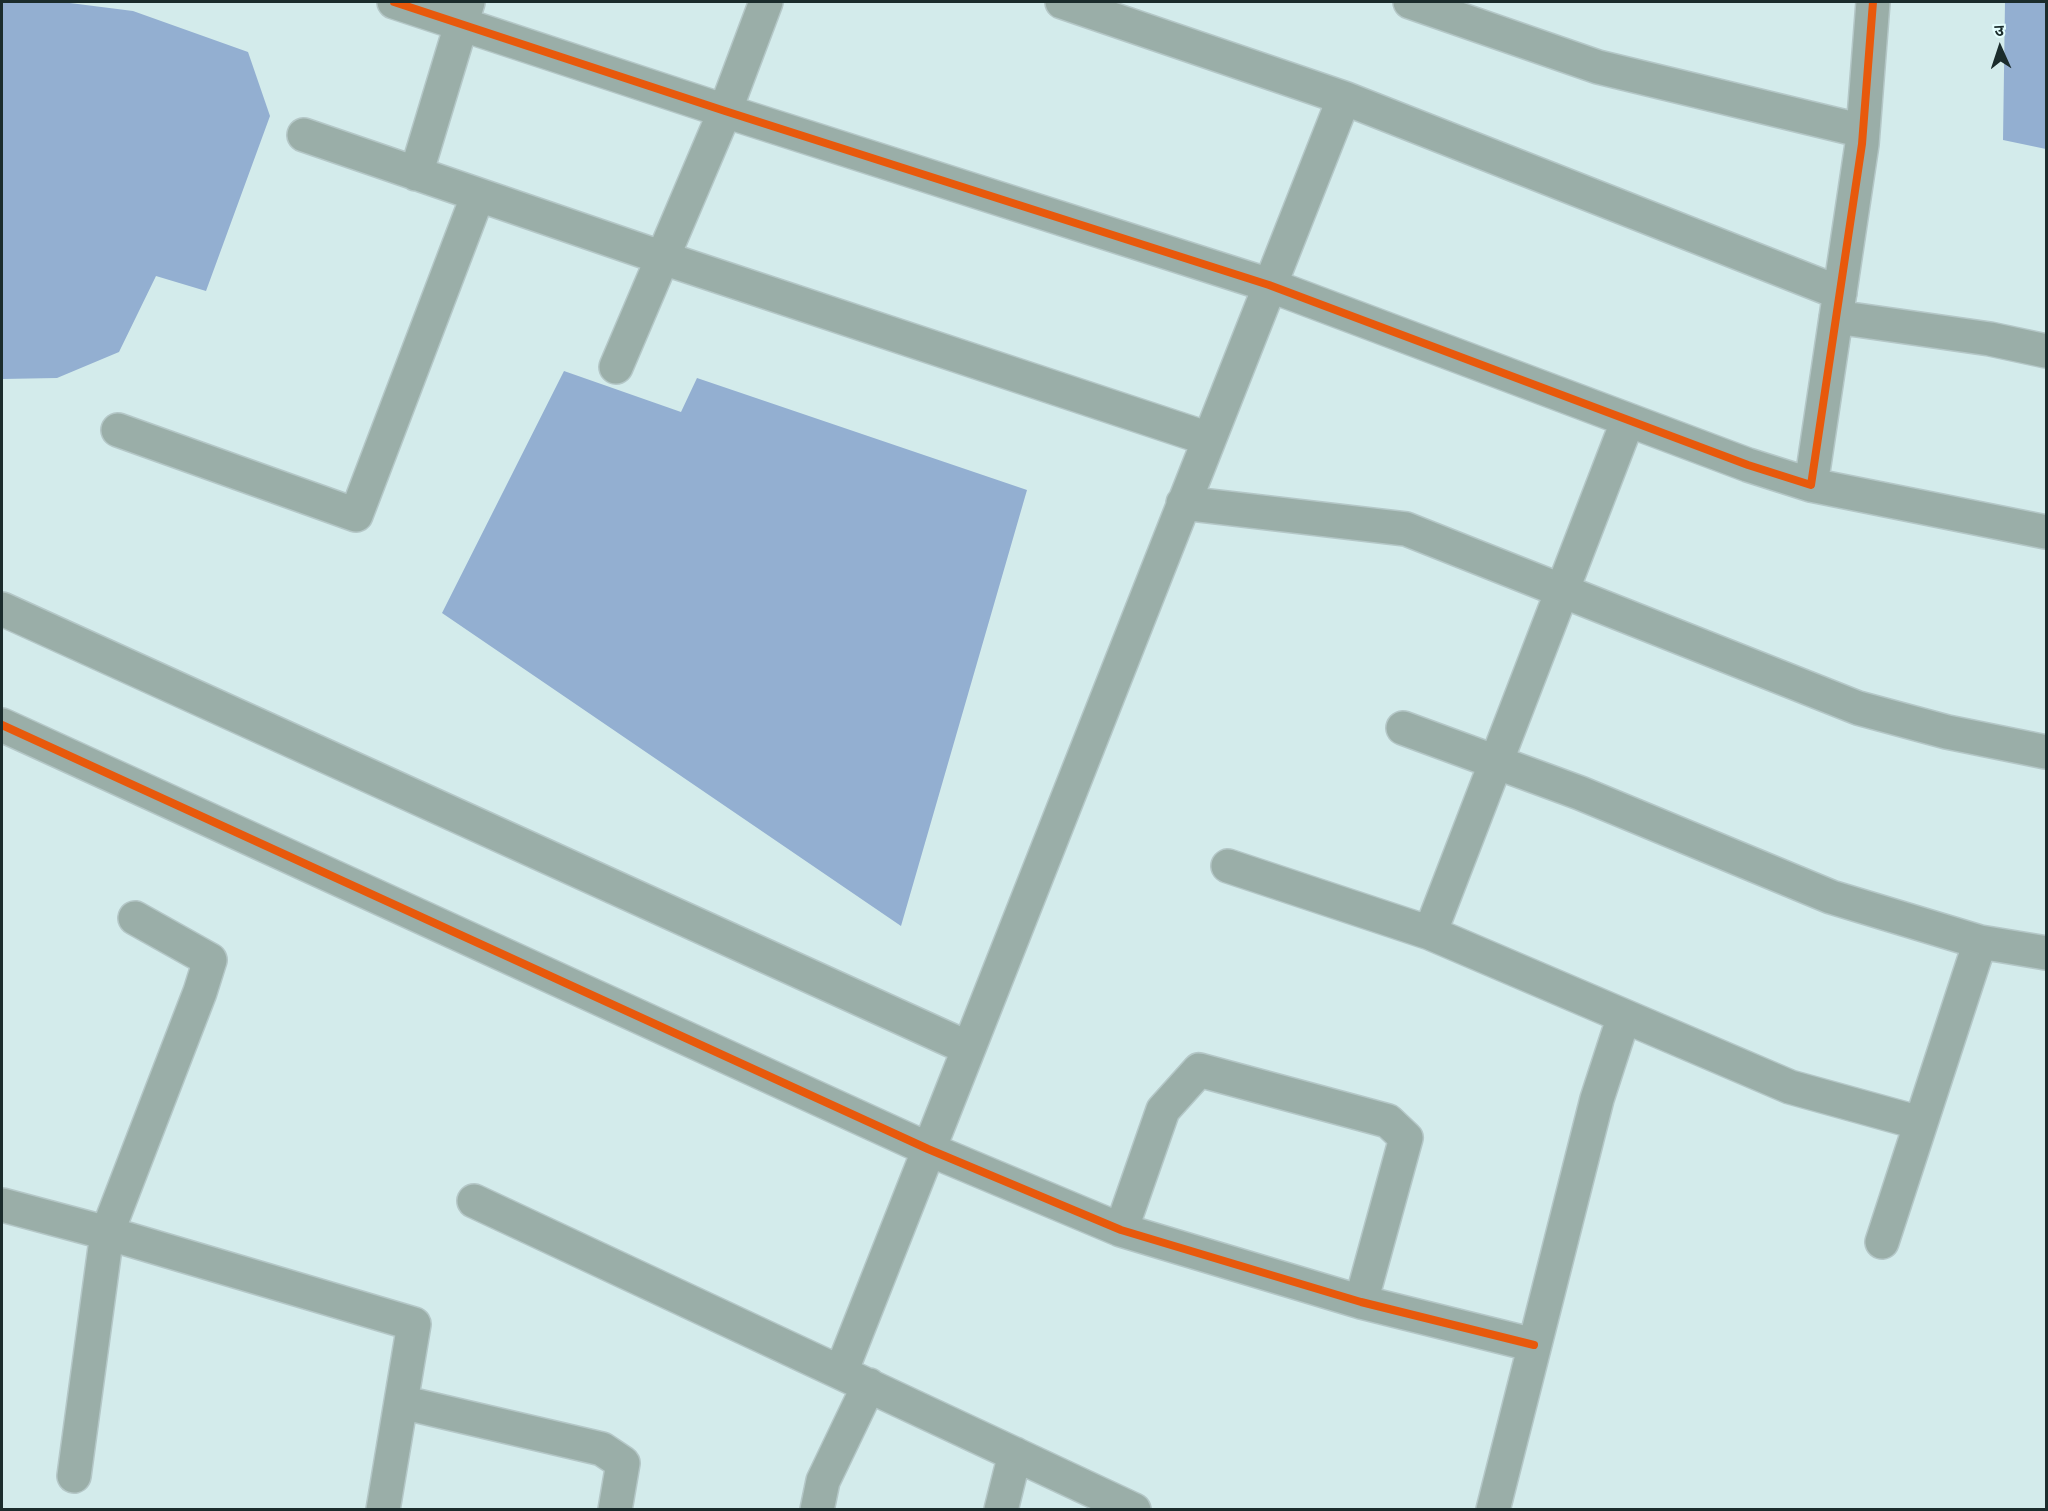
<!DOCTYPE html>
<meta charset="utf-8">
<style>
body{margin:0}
#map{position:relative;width:2048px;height:1511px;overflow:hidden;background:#d3ebeb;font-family:Ubuntu,"Noto Sans Devanagari",sans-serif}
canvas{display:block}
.frame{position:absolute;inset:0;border:3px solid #1b2c2c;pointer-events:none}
.north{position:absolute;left:1970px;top:18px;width:60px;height:60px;-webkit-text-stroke:4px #e4fefe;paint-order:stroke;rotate:357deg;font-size:16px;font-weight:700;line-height:24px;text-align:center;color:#1b2c2c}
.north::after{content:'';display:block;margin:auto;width:21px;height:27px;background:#1b2c2c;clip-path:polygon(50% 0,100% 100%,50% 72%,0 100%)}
</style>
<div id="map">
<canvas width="2048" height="1511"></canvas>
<div class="frame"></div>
<div class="north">उ</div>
</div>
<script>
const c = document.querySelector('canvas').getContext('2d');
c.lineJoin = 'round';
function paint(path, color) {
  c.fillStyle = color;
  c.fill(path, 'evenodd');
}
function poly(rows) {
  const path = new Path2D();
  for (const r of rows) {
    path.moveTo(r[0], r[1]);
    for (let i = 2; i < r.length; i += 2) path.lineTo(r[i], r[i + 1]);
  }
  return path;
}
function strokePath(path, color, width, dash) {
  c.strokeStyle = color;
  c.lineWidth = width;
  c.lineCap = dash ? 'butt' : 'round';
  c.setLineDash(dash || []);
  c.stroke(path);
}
const water = poly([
 [2,2,62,2,133,11,248,52,270,116,206,291,156,276,119,352,57,378,2,379],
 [2005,2,2046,2,2046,149,2003,140],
 [564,371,681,412,697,378,1027,490,901,926,442,613]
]);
const street = poly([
 [394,2,725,111,1269,285,1748,465,1811,485,1862,144,1873,2],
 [1062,2,1344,98,1840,293],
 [1410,2,1598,67,1863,131],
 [304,135,663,258,1209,439],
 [416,174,468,2],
 [1836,317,1990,339,2046,351],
 [616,367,725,111,766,2],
 [118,430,356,515,478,195],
 [1811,485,2046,532],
 [1183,503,1406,529,1858,708,1947,732,2046,752],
 [2,609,968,1048],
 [2,725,928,1149,1121,1230,1361,1302,1534,1345],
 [1403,728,1580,793,1831,897,1980,942,2046,953],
 [1228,866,1430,933,1790,1087,1920,1123],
 [1430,933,1628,420],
 [474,1201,1134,1510],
 [2,1205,107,1233,414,1324,383,1510],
 [1121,1230,1163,1110,1199,1070,1388,1121,1406,1138,1361,1302],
 [1882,1242,1980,942],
 [841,1372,1344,98],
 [401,1402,602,1449,623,1463,615,1510],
 [74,1476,107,1233,200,992,210,960,135,918],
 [817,1510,823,1481,869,1385],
 [1001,1510,1015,1454],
 [1493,1510,1597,1099,1624,1016]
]);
const cycleway = poly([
 [394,2,725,111,1269,285,1748,465,1811,485,1862,144,1873,2],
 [2,725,928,1149,1121,1230,1361,1302,1534,1345]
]);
paint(water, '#93afd1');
strokePath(street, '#b4c7c7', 36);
strokePath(street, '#9aaea8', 33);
strokePath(cycleway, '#e8590c', 8);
</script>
